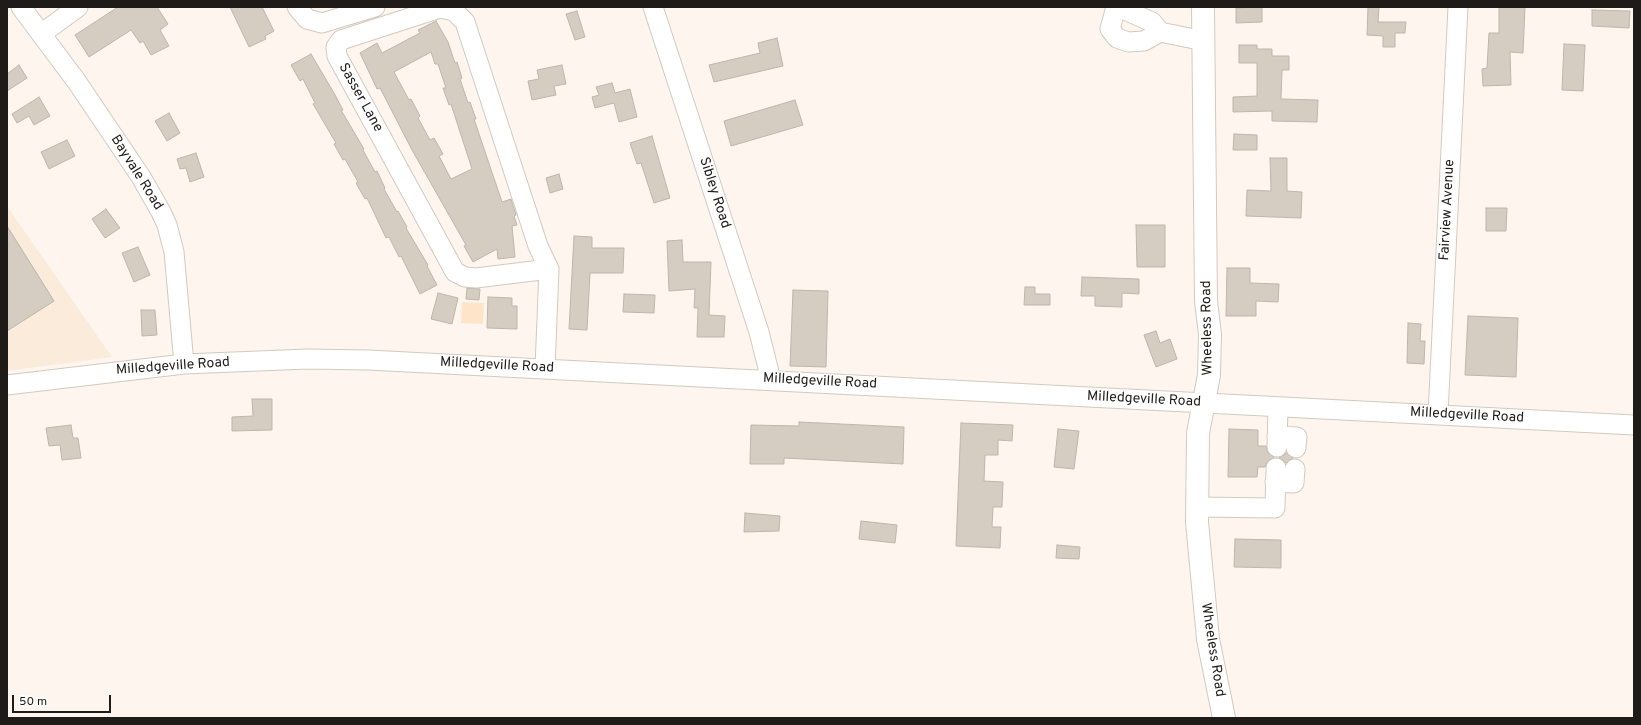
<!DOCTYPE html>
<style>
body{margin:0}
#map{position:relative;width:1641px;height:725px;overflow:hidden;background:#fef6ee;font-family:Overpass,sans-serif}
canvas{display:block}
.frame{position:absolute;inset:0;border:8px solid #1e1b18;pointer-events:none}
.scale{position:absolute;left:12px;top:695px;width:99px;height:18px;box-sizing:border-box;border:2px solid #1e1b18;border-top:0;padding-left:5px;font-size:12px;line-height:14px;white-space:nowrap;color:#1e1b18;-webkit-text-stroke:3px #fff;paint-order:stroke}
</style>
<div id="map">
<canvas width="1641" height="725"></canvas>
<div class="frame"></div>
<div class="scale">50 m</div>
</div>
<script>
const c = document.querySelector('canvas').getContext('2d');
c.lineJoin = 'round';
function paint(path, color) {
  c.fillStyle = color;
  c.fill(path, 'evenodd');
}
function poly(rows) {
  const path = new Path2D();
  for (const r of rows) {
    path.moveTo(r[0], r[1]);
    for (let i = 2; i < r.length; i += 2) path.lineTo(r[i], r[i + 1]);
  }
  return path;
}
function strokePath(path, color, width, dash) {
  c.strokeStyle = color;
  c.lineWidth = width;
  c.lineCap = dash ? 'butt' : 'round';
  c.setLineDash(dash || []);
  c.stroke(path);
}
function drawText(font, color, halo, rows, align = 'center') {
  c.font = font + ' Overpass,sans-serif';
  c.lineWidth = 3;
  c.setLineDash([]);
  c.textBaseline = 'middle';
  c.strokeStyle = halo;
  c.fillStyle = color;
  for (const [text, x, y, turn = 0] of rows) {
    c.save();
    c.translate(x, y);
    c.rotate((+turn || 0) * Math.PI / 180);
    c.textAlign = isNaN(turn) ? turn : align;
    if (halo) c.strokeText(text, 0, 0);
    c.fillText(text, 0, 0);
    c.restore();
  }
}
const built = poly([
 [7,206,112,357,7,371]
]);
const green = poly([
 [462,302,484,303,483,324,461,323]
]);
const building = poly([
 [118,7,157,7,168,24,160,30,169,46,151,55,143,41,140,43,131,30,89,57,75,35,118,7],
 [230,7,262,7,274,31,265,36,266,39,249,47,230,7],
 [1262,7,1262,22,1236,23,1236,8,1262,7],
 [1368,7,1379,7,1378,22,1406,22,1405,33,1395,33,1395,47,1383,47,1383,36,1367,35,1368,7],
 [1499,7,1525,7,1523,53,1510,52,1511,85,1483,86,1482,69,1487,68,1489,33,1499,33,1499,7],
 [1592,10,1630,11,1629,28,1592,26,1592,10],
 [577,11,585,37,575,40,566,14,577,11],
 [436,21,448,42,455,63,457,62,462,78,460,79,468,103,470,102,476,119,474,119,502,202,511,199,516,215,514,216,517,225,512,226,515,257,498,259,497,249,473,262,464,246,466,245,412,150,380,88,377,89,360,53,377,43,382,53,420,33,418,30,436,21],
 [431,52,435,64,438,64,446,88,443,88,449,105,451,104,472,169,451,179,439,156,443,154,434,138,430,140,418,118,420,116,411,99,409,100,394,72,431,52],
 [777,38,783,66,714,82,709,65,760,53,758,43,777,38],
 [1564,44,1585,45,1583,91,1562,90,1564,44],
 [1239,45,1257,45,1257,49,1272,49,1272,56,1289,56,1289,70,1282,70,1281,99,1318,100,1317,122,1272,121,1272,111,1233,112,1233,97,1257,96,1257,63,1239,63,1239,45],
 [311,54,334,93,343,110,341,110,364,149,363,150,375,172,377,171,385,188,384,189,397,212,398,211,407,227,406,228,428,265,427,266,437,285,420,294,401,256,399,257,389,237,386,238,367,198,365,199,356,183,358,182,345,159,343,160,334,144,336,143,313,104,315,103,303,79,300,81,291,65,311,54],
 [19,65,27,78,7,91,7,74,19,65],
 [562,65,566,84,554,86,556,95,532,100,528,81,539,79,537,70,562,65],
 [612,83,615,93,630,89,637,117,619,122,614,103,595,108,592,97,599,95,596,87,612,83],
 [39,97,50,116,34,125,29,116,17,123,12,114,39,97],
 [795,100,803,125,731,146,724,121,795,100],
 [169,113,180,133,167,141,155,121,169,113],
 [1234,134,1257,135,1257,150,1233,150,1234,134],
 [652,136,670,198,654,203,641,163,637,164,630,143,652,136],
 [67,140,75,156,49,169,41,152,67,140],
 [196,153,204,177,190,182,186,168,180,169,177,159,196,153],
 [1270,158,1287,158,1287,191,1302,192,1301,218,1246,216,1247,190,1271,191,1270,158],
 [559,174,563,189,550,193,546,178,559,174],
 [1486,208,1507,208,1506,231,1486,231,1486,208],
 [106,209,120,228,105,238,92,219,106,209],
 [1136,225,1165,225,1165,267,1137,267,1136,225],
 [7,226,54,301,7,331,7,226],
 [574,236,592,237,592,248,624,248,623,273,590,273,587,330,569,329,574,236],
 [682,240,683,262,711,262,709,315,725,316,724,337,697,337,698,308,694,308,695,289,669,291,667,241,682,240],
 [138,247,150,275,134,282,122,253,138,247],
 [1227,268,1250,268,1250,283,1279,284,1278,302,1256,301,1256,316,1226,316,1227,268],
 [1082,277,1139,279,1139,294,1122,293,1122,307,1095,306,1095,296,1081,296,1082,277],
 [1025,287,1035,287,1035,294,1050,294,1050,305,1024,305,1025,287],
 [467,288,480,289,479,300,466,299,467,288],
 [793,290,828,291,826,367,790,366,793,290],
 [438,293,458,298,452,324,431,319,438,293],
 [624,294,655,295,654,313,623,312,624,294],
 [488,297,512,298,512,306,517,306,517,329,487,328,488,297],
 [141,310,155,310,157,335,142,336,141,310],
 [1468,316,1518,318,1516,377,1465,375,1468,316],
 [1408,323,1421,324,1420,341,1425,341,1424,364,1407,363,1408,323],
 [1156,331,1160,343,1170,339,1177,359,1156,367,1144,335,1156,331],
 [252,399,272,399,272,430,232,431,232,417,253,416,252,399],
 [799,422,904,427,903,464,784,458,784,464,750,464,751,425,799,426,799,422],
 [961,423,1013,425,1012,441,998,440,998,455,985,455,984,481,1003,482,1002,507,993,507,992,527,1001,527,1000,548,956,546,961,423],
 [71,425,73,438,78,438,81,458,62,460,60,445,49,446,46,428,71,425],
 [1058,429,1079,431,1074,469,1054,467,1058,429],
 [1229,429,1258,430,1258,446,1266,446,1268,453,1274,457,1267,462,1265,467,1258,467,1257,477,1228,477,1229,429],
 [1286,453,1293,458,1286,463,1279,458,1286,453],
 [745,513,780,516,779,531,744,532,745,513],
 [861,521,897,525,895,543,859,539,861,521],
 [1235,539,1281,540,1281,568,1234,567,1235,539],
 [1057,545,1080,547,1079,559,1056,558,1057,545]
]);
const minor = poly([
 [21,7,77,82,141,177,161,212,167,225,174,252,184,364],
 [297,7,307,19,322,23,375,7],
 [653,7,759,332,771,380],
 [1116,7,1110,29,1117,38,1128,42,1144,41,1160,32],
 [1118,7,1152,22,1160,32,1204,41],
 [41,34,78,7],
 [545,368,549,269,538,246,465,22,454,11,440,8,341,40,336,47,337,56,455,272,465,277,476,278,549,269],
 [7,385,184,364,308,359,368,360,1634,425],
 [1438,414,1458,7],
 [1277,436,1297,437,1296,448],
 [1277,447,1278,407],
 [1275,482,1294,483,1295,469],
 [1197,507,1275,508,1276,468]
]);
const major = poly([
 [1203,7,1206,301,1210,334,1209,375,1198,433,1197,522,1208,639,1224,718]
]);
const streetNames = [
 ["Sasser Lane",360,98,61],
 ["Bayvale Road",136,173,58],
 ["Sibley Road",714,193,72],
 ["Fairview Avenue",1448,210,-87],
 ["Wheeless Road",1208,328,-91],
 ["Milledgeville Road",497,366,3],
 ["Milledgeville Road",173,367,-4],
 ["Milledgeville Road",820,382,3],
 ["Milledgeville Road",1144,400,3],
 ["Milledgeville Road",1467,416,3],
 ["Wheeless Road",1212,650,81]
];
paint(built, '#faebdb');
paint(green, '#fee5c9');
paint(building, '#d5ccc2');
strokePath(building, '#beb5ab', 1);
strokePath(minor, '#d2c9bf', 21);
strokePath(major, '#d2c9bf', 24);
strokePath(minor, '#fff', 19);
strokePath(major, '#fff', 22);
drawText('14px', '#1e1b18', '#fff', streetNames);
</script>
